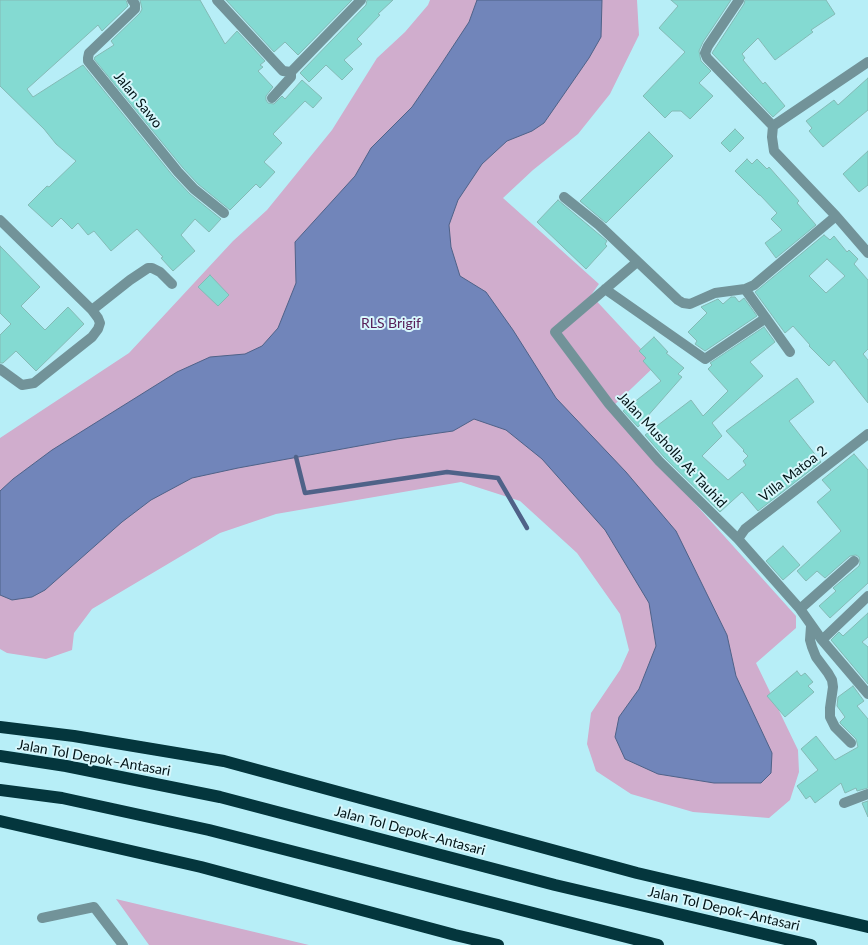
<!DOCTYPE html>
<meta charset="utf-8">
<style>
body{margin:0}
canvas{display:block;background:#b7eef7}
</style>
<canvas width="868" height="945"></canvas>
<script>
const c = document.querySelector('canvas').getContext('2d');
c.lineJoin = 'round';
function paint(path, color) {
  c.fillStyle = color;
  c.fill(path, 'evenodd');
}
function poly(rows) {
  const path = new Path2D();
  for (const r of rows) {
    path.moveTo(r[0], r[1]);
    for (let i = 2; i < r.length; i += 2) path.lineTo(r[i], r[i + 1]);
  }
  return path;
}
function strokePath(path, color, width, dash) {
  c.strokeStyle = color;
  c.lineWidth = width;
  c.lineCap = dash ? 'butt' : 'round';
  c.setLineDash(dash || []);
  c.stroke(path);
}
function drawText(font, color, halo, rows, align = 'center') {
  c.font = font + ' Lato,sans-serif';
  c.lineWidth = 4;
  c.setLineDash([]);
  c.textBaseline = 'middle';
  c.strokeStyle = halo;
  c.fillStyle = color;
  for (const [text, x, y, turn = 0] of rows) {
    c.save();
    c.translate(x, y);
    c.rotate((+turn || 0) * Math.PI / 180);
    c.textAlign = isNaN(turn) ? turn : align;
    if (halo) c.strokeText(text, 0, 0);
    c.fillText(text, 0, 0);
    c.restore();
  }
}
const green = poly([
 [430,0,637,0,639,35,610,94,578,134,533,170,503,198,599,284,591,295,656,365,610,409,796,616,796,628,756,663,798,750,799,772,790,800,769,818,693,812,631,794,596,771,587,744,591,713,620,670,629,650,620,614,577,553,520,501,461,482,276,514,220,533,92,609,74,633,72,650,46,659,7,653,0,649,0,438,129,353,233,241,267,210,332,130,377,58,405,32,428,5],
 [116,899,309,945,149,945]
]);
const water = poly([
 [477,0,602,0,601,37,589,58,544,123,532,131,507,141,482,164,458,200,449,225,451,247,460,276,486,292,513,330,556,398,626,472,676,531,727,635,736,676,772,753,771,773,761,783,714,783,658,774,625,759,615,737,619,717,639,689,656,646,649,603,605,530,542,459,506,430,474,419,453,431,397,439,238,468,192,478,151,500,122,522,45,590,32,597,12,600,0,595,0,491,13,479,52,450,177,372,210,357,245,354,262,346,278,328,296,283,295,242,355,176,371,148,412,107,438,69,469,22,477,0]
]);
const stream = poly([
 [296,457,305,493,447,472,498,478,527,528]
]);
const building = poly([
 [0,0,126,0,128,6,102,31,98,25,27,89,33,97,83,65,173,176,190,194,221,219,209,232,195,219,181,235,195,251,173,271,161,258,163,257,137,229,111,251,94,231,88,235,78,223,72,229,61,218,52,227,28,205,47,186,49,187,76,161,56,144,44,129,0,86,0,0],
 [140,0,200,0,225,44,237,31,265,61,260,65,263,67,258,71,273,87,266,96,266,100,268,103,274,104,282,96,285,99,302,80,322,98,313,108,305,101,273,134,282,143,264,162,275,172,260,188,256,184,230,210,198,184,183,168,94,59,95,57,114,45,111,41,140,13,142,9,140,0],
 [226,0,352,0,298,55,285,42,274,52,226,0],
 [367,0,393,0,378,14,380,15,357,39,362,44,344,60,353,69,342,80,326,65,309,82,300,73,366,5,367,0],
 [671,0,731,0,703,42,699,51,701,61,711,71,699,83,713,96,690,119,681,111,672,111,665,118,643,96,685,52,659,28,678,6,671,0],
 [745,0,826,0,835,14,811,30,813,32,775,60,758,38,742,54,745,58,743,60,763,84,765,82,785,106,773,117,712,53,744,4,745,0],
 [868,78,868,110,823,147,809,131,812,128,806,121,834,100,838,105,868,78],
 [735,129,744,138,730,152,721,143,735,129],
 [649,132,673,156,606,223,580,201,649,132],
 [868,151,868,185,859,192,843,174,868,151],
 [747,159,752,164,757,159,767,169,769,167,799,201,797,203,816,225,776,258,765,243,782,230,771,219,777,213,760,195,759,195,735,171,747,159],
 [558,200,607,241,605,244,607,246,586,269,537,222,558,200],
 [824,235,830,240,834,236,847,252,849,250,858,259,854,264,868,280,868,349,863,354,868,360,868,403,834,360,829,366,809,346,810,345,793,326,785,333,755,292,824,235],
 [827,259,845,276,826,293,809,276,827,259],
 [0,246,40,287,21,306,45,330,68,307,84,324,36,371,16,351,3,363,0,363,0,335,11,324,0,313,0,246],
 [210,275,229,295,218,306,198,287,210,275],
 [731,297,735,297,739,302,744,298,757,316,705,351,695,344,697,341,688,332,707,313,701,307,703,306,718,299,723,304,731,297],
 [764,327,775,342,750,362,763,376,712,423,722,436,702,456,728,480,746,465,743,461,748,456,743,451,744,450,726,431,797,378,814,402,789,421,821,462,758,511,742,492,720,512,664,457,645,435,691,400,703,416,728,391,708,369,712,365,710,363,764,327],
 [654,337,668,352,666,353,684,368,678,374,682,377,638,427,623,411,661,381,643,361,646,358,639,351,654,337],
 [854,454,868,470,868,583,830,618,819,606,836,591,833,588,859,566,860,563,859,557,856,555,850,556,825,578,817,571,806,581,797,571,841,531,817,502,831,490,822,480,854,454],
 [783,546,800,565,783,580,766,561,783,546],
 [868,613,868,637,862,642,868,647,868,684,831,640,839,632,843,636,868,613],
 [797,671,801,676,805,673,813,682,808,686,814,692,785,717,767,696,797,671],
 [853,686,864,701,857,706,868,719,868,788,857,791,856,788,845,793,841,783,815,803,810,796,806,799,797,786,818,770,801,749,816,736,835,760,858,747,856,739,840,723,840,722,845,717,837,706,838,697,853,686],
 [868,801,868,817,862,803,868,801]
]);
const street = poly([
 [132,0,135,4,135,9,89,53,88,58,88,61,178,172,194,189,224,213],
 [217,0,283,71,291,72,361,0],
 [739,0,708,46,705,53,707,58,773,126,772,137,774,151,836,216,868,253],
 [272,98,291,77,291,72],
 [773,126,868,62],
 [564,197,599,225,678,300,683,303,690,304,715,293,745,289,754,285,836,216],
 [0,220,92,310,98,318,100,323,98,329,92,337,34,383,22,385,0,369],
 [637,262,555,332,609,404,659,461,738,539,800,609,822,640,868,694],
 [605,289,705,359,766,318],
 [745,289,790,352],
 [92,310,130,280,148,268,152,268,160,272,172,284],
 [738,539,745,529,868,434],
 [800,609,854,561],
 [811,626,810,640,812,647,816,657,828,673,832,680,833,687,830,708,830,717,835,727,851,743],
 [822,640,868,596],
 [844,803,868,794],
 [42,918,94,907,123,945]
]);
const highway = poly([
 [0,727,74,736,224,761,637,873,868,927],
 [0,756,66,766,220,797,555,885,811,945],
 [0,790,62,798,209,830,658,945],
 [0,821,201,867,455,935,498,945]
]);
const streetNames = [
 ["Jalan Sawo",138,100,51],
 ["Jalan Musholla At Tauhid",672,450,47],
 ["Villa Matoa 2",793,474,-38],
 ["Jalan Tol Depok–Antasari",94,758,10],
 ["Jalan Tol Depok–Antasari",410,831,15],
 ["Jalan Tol Depok–Antasari",724,909,13]
];
const parkNames = [
 ["RLS Brigif",391,323]
];
paint(green, '#d0adcd');
paint(water, '#7185ba');
strokePath(water, '#4f6288', 1);
strokePath(stream, '#4f6288', 4.5);
paint(building, '#84dad2');
strokePath(building, '#84bab5', 1);
strokePath(street, '#729399', 10);
strokePath(highway, '#04363d', 12);
drawText('14px', '#001215', '#d7f7fc', streetNames);
drawText('14px', '#592059', '#d7f7fc', parkNames);
</script>
